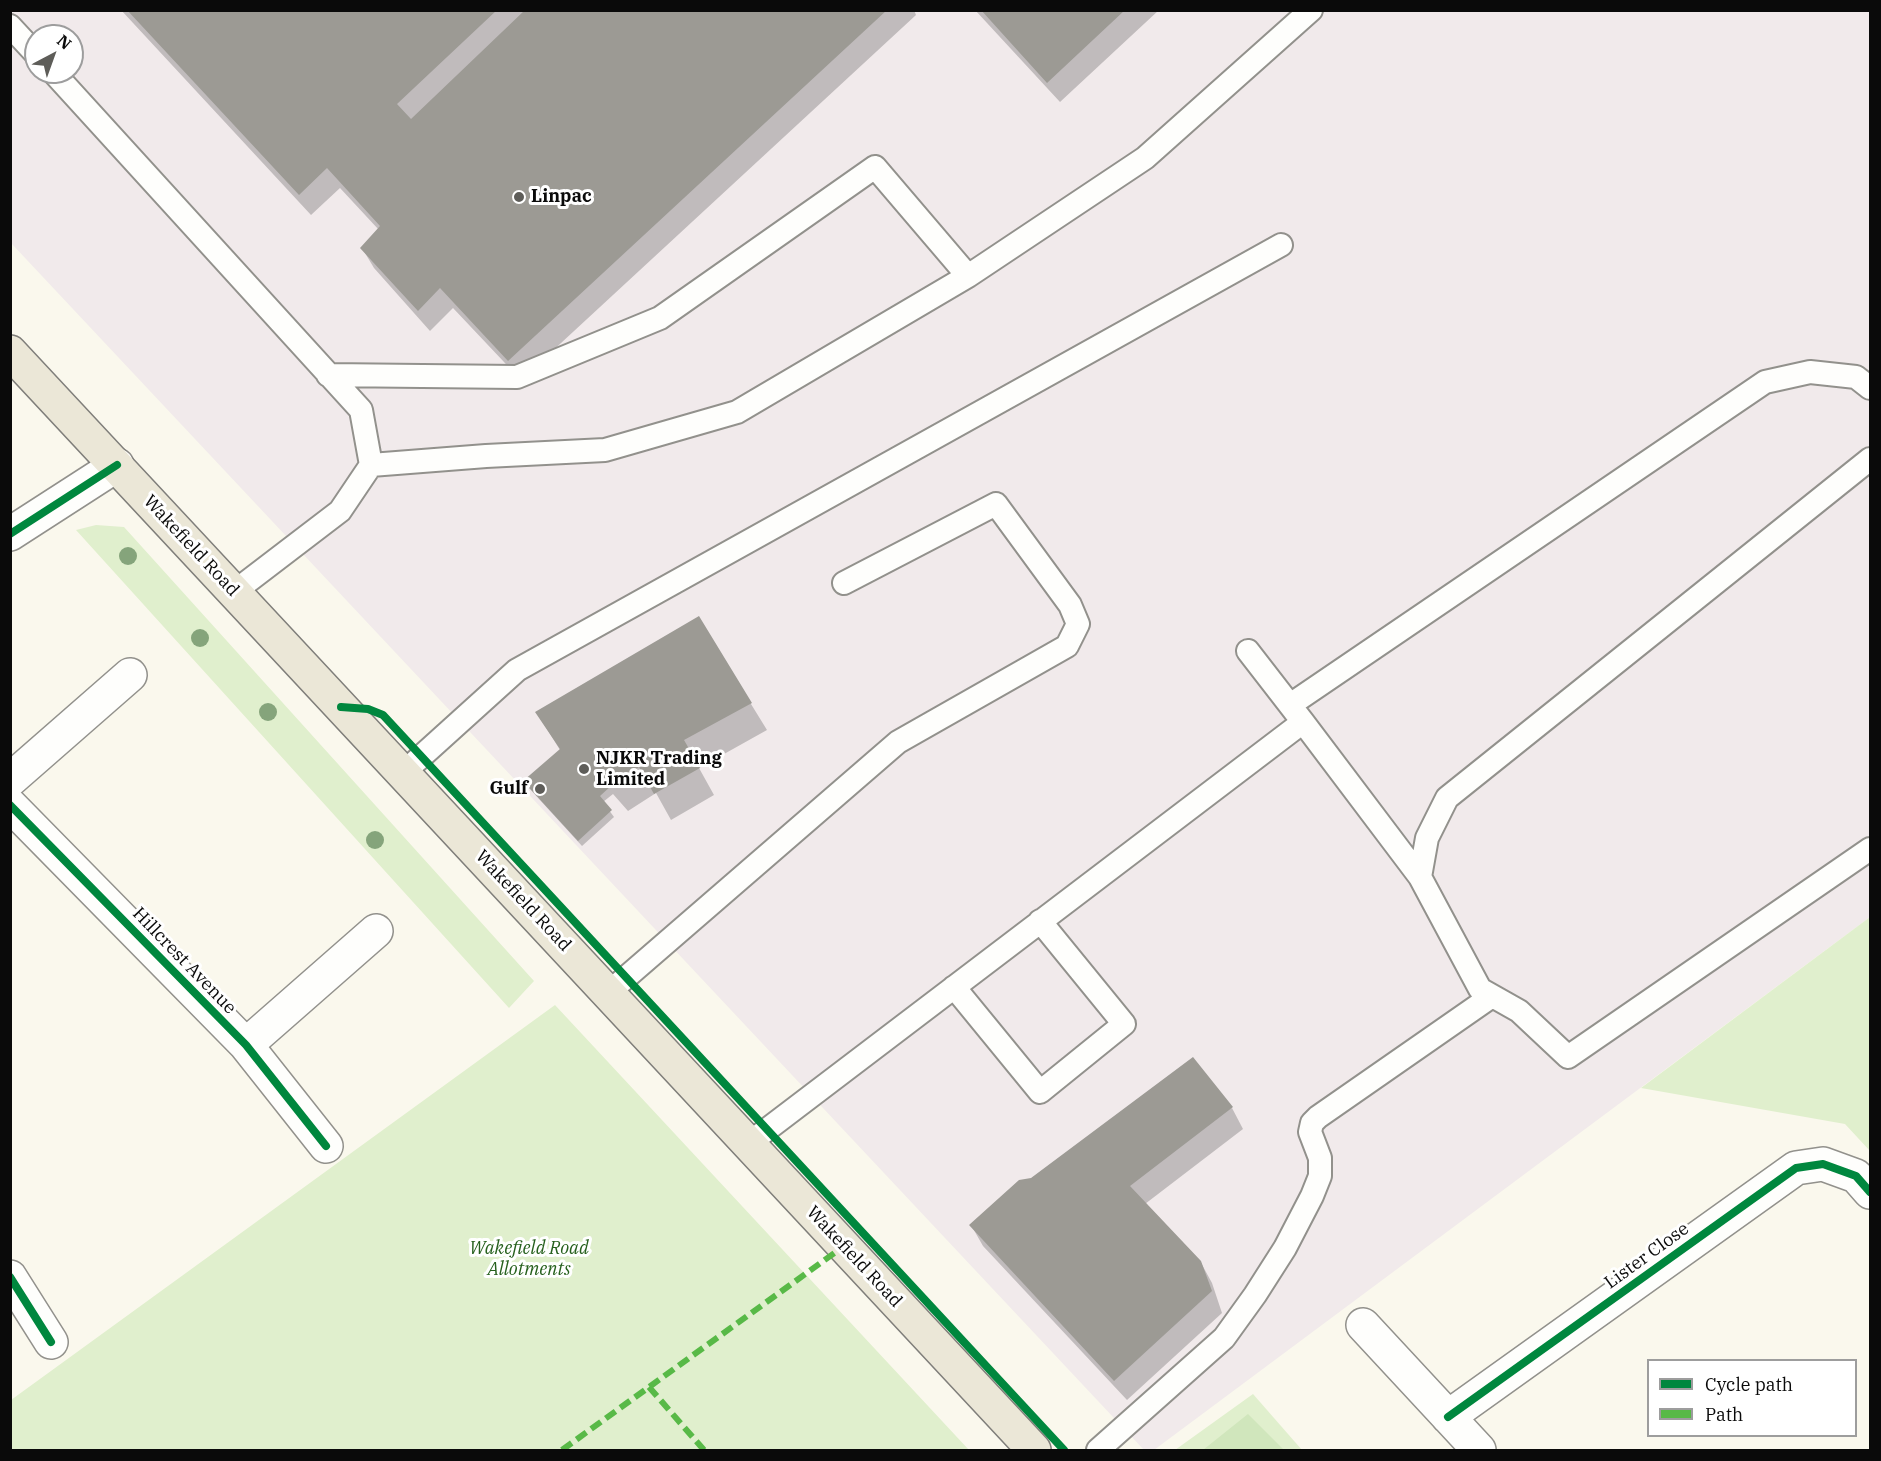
<!DOCTYPE html>
<style>
body{margin:0}
#map{position:relative;width:1881px;height:1461px;overflow:hidden;background:#faf8ed;font-family:"IBM Plex Serif",serif}
canvas{display:block}
.frame{position:absolute;inset:0;border:12px solid #0a0a0a;pointer-events:none}
.legend{position:absolute;left:1647px;top:1359px;width:210px;height:78px;box-sizing:border-box;background:#fff;border:2px solid #9d9d9d;margin:0;padding:8px 10px;list-style:none;font-size:18px;color:#0a0a0a}
.legend li{display:flex;align-items:center;gap:12px;height:30px}
.legend b{width:30px;border:2px solid #9d9d9d}
.north{position:absolute;left:24px;top:24px;width:60px;height:60px;box-sizing:border-box;background:#fff;border:2px solid #9d9d9d;border-radius:50%;rotate:41deg;font-size:16px;font-weight:700;line-height:24px;text-align:center;color:#0a0a0a}
.north::after{content:'';display:block;margin:auto;width:21px;height:27px;background:#5e5d59;clip-path:polygon(50% 0,100% 100%,50% 72%,0 100%)}
</style>
<div id="map">
<canvas width="1881" height="1461"></canvas>
<div class="frame"></div>
<ul class="legend">
<li><b style="height:8px;background:#00873e"></b>Cycle path</li>
<li><b style="height:8px;background:#58b947"></b>Path</li>
</ul>
<div class="north">N</div>
</div>
<script>
const c = document.querySelector('canvas').getContext('2d');
c.lineJoin = 'round';
function paint(path, color) {
  c.fillStyle = color;
  c.fill(path, 'evenodd');
}
function poly(rows) {
  const path = new Path2D();
  for (const r of rows) {
    path.moveTo(r[0], r[1]);
    for (let i = 2; i < r.length; i += 2) path.lineTo(r[i], r[i + 1]);
  }
  return path;
}
function strokePath(path, color, width, dash) {
  c.strokeStyle = color;
  c.lineWidth = width;
  c.lineCap = dash ? 'butt' : 'round';
  c.setLineDash(dash || []);
  c.stroke(path);
}
function drawText(font, color, halo, rows, align = 'center') {
  c.font = font + ' "IBM Plex Serif",serif';
  c.lineWidth = 6;
  c.setLineDash([]);
  c.textBaseline = 'middle';
  c.strokeStyle = halo;
  c.fillStyle = color;
  for (const [text, x, y, turn = 0] of rows) {
    c.save();
    c.translate(x, y);
    c.rotate((+turn || 0) * Math.PI / 180);
    c.textAlign = isNaN(turn) ? turn : align;
    if (halo) c.strokeText(text, 0, 0);
    c.fillText(text, 0, 0);
    c.restore();
  }
}
const industrial = poly([
 [11,11,1870,11,1870,917,1154,1450,1144,1450,11,243],
 [36,36,72,36,72,72,36,72]
]);
const green = poly([
 [96,525,124,527,534,981,509,1008,76,530],
 [1870,917,1870,1151,1845,1124,1641,1088],
 [555,1005,969,1450,11,1450,11,1400],
 [1253,1394,1302,1450,1175,1450]
]);
const forest = poly([
 [1248,1414,1284,1450,1203,1450]
]);
const shadow = poly([
 [121,10,914,10,916,15,521,380,453,308,430,331,374,268,362,248,379,230,340,188,311,215],
 [975,10,1159,10,1060,102],
 [698,618,767,730,699,768,714,795,671,820,656,793,628,811,613,794,603,802,614,817,582,846,529,788,525,782,560,750,537,713],
 [1232,1108,1243,1129,1145,1204,1200,1261,1212,1283,1222,1313,1127,1400,983,1246,971,1225,1032,1179]
]);
const building = poly([
 [127,10,497,10,397,104,411,119,525,10,887,10,508,361,440,288,418,311,360,248,380,226,327,168,299,195],
 [981,10,1125,10,1047,83],
 [699,616,752,703,684,740,700,768,654,794,639,767,612,785,600,796,612,810,578,841,523,781,560,749,535,712],
 [1193,1057,1233,1107,1130,1186,1201,1261,1212,1291,1114,1381,969,1225,1019,1180,1031,1178]
]);
const lane = poly([
 [10,26,36,54],
 [53,72,361,410,371,465,340,511,234,592],
 [328,375,517,377,660,318,875,167,968,276,1145,158,1311,10],
 [1870,459,1447,798,1427,838,1420,877,1480,989,1519,1011,1568,1057,1870,849],
 [371,465,486,456,605,450,737,412,968,276],
 [1248,651,1303,722,1420,877],
 [1290,705,1765,382,1810,372,1856,377,1870,388],
 [403,773,517,670,1281,245],
 [954,987,1040,1092,1124,1024,1040,921],
 [608,993,898,742,1067,646,1078,624,1070,605,996,504,844,583],
 [748,1144,1303,722],
 [1098,1450,1224,1338,1255,1295,1285,1248,1312,1196,1320,1176,1320,1158,1310,1132,1312,1123,1318,1117,1492,996]
]);
const street = poly([
 [10,534,117,465],
 [10,780,130,675],
 [10,805,246,1045,326,1146],
 [246,1045,376,931],
 [10,1277,51,1342],
 [1363,1325,1479,1450],
 [1448,1417,1796,1168,1823,1164,1856,1176,1870,1192]
]);
const primary = poly([
 [10,352,1034,1450]
]);
const quiet = poly([
 [649,1387,704,1450],
 [562,1450,844,1246]
]);
const cycleway = poly([
 [10,534,117,465],
 [341,707,368,709,383,715,1064,1450],
 [10,805,246,1045,326,1146],
 [10,1277,51,1342],
 [1448,1417,1796,1168,1823,1164,1856,1176,1870,1192]
]);
const trees = [
 [128,556],
 [200,638],
 [268,712],
 [375,840]
];
const markers = [
 [519,197,6,"#5e5d59"],
 [584,769,6,"#5e5d59"],
 [540,789,6,"#5e5d59"]
];
const poiNames = [
 ["Linpac",531,197],
 ["NJKR Trading",596,759],
 ["Limited",596,780],
 ["Gulf",528,789,"right"]
];
const streetNames = [
 ["Wakefield Road",191,546,47],
 ["Wakefield Road",523,901,47],
 ["Hillcrest Avenue",184,961,46],
 ["Lister Close",1647,1256,-36],
 ["Wakefield Road",854,1257,47]
];
const parkNames = [
 ["Wakefield Road",529,1249],
 ["Allotments",529,1270]
];
paint(industrial, '#f1eaeb');
paint(green, '#e0efcd');
paint(forest, '#d0e6bc');
paint(shadow, '#0003');
paint(building, '#9c9a94');
strokePath(lane, '#92918c', 26);
strokePath(street, '#92918c', 36);
strokePath(primary, '#7f7e7a', 36);
strokePath(lane, '#fefefc', 22);
strokePath(street, '#fefefc', 33);
strokePath(primary, '#ebe7d7', 33);
strokePath(quiet, '#58b947', 6, [12, 6]);
strokePath(cycleway, '#00873e', 8);
c.fillStyle = '#85a47b';
for (const [x, y] of trees) {
  c.beginPath();
  c.arc(x, y, 9, 0, 2 * Math.PI);
  c.fill();
}
for (const [x, y, r, color] of markers) {
  const dot = new Path2D();
  dot.arc(x, y, r, 0, 2 * Math.PI);
  c.fillStyle = color;
  c.fill(dot);
  strokePath(dot, '#fff', 2);
}
drawText('bold 18px', '#0a0a0a', '#fff', poiNames, 'left');
drawText('18px', '#0a0a0a', '#fff', streetNames);
drawText('italic 18px', '#26601d', '#fff', parkNames);
</script>
